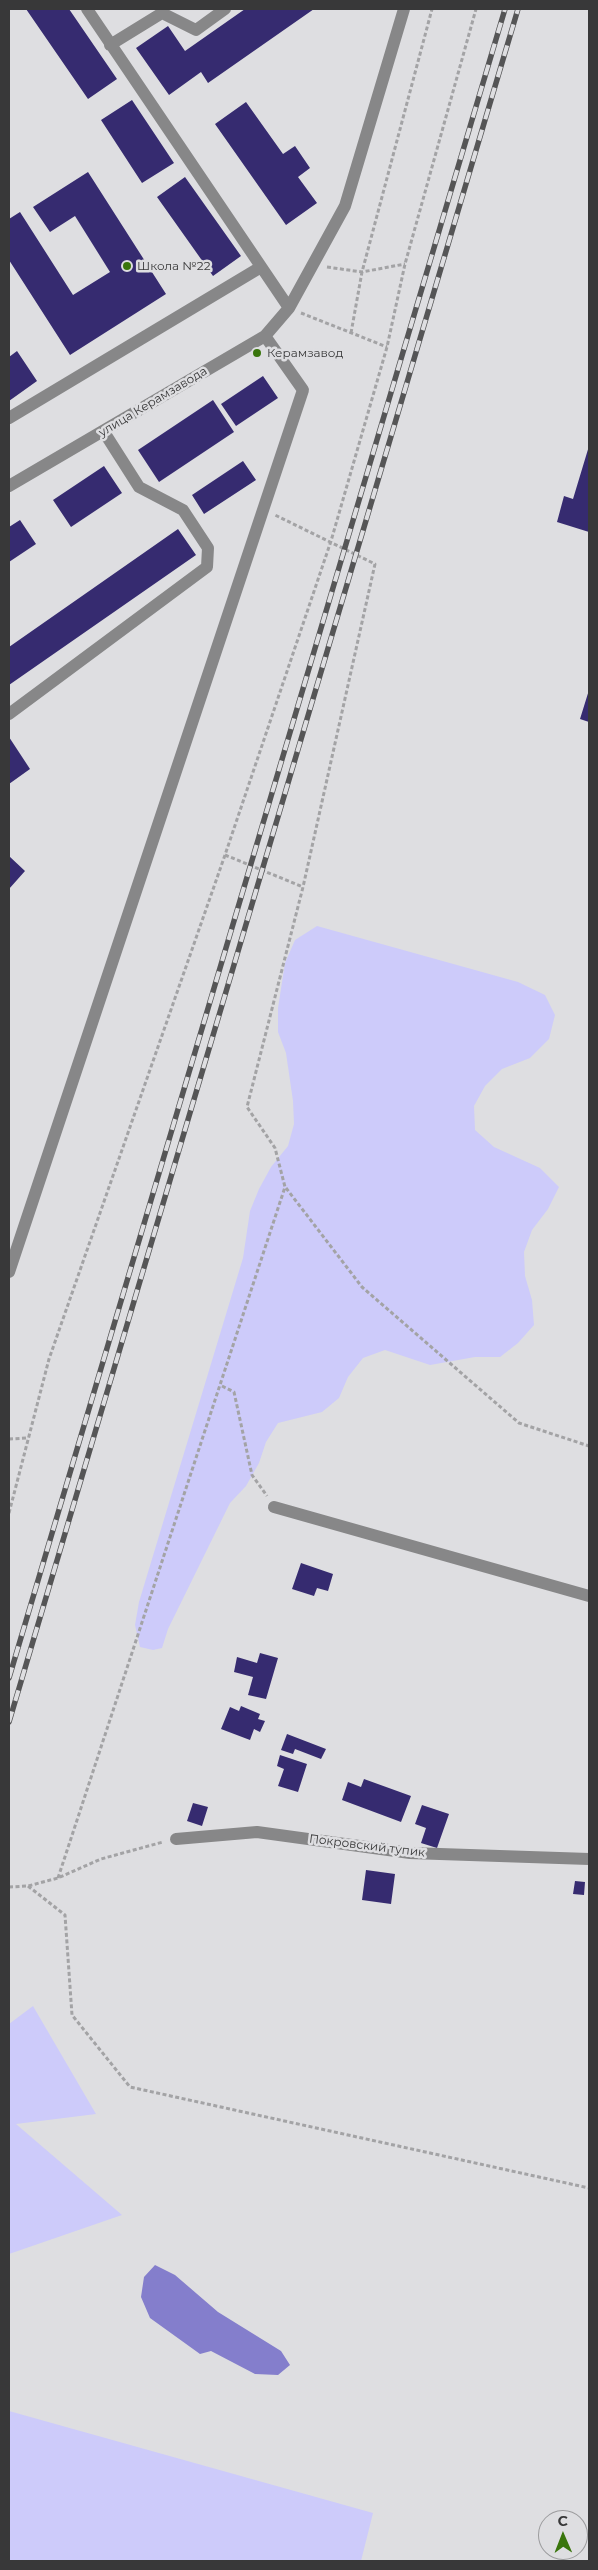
<!DOCTYPE html>
<meta charset="utf-8">
<style>
body{margin:0}
#map{position:relative;width:598px;height:2570px;overflow:hidden;background:#dedee1;font-family:Montserrat,sans-serif}
canvas{display:block}
.frame{position:absolute;inset:0;border:10px solid #383839;pointer-events:none}
.north{position:absolute;left:538px;top:2510px;width:50px;height:50px;box-sizing:border-box;background:#dedee1;border:1px solid #9c9c9e;border-radius:50%;rotate:359deg;font-size:14px;font-weight:700;line-height:20px;text-align:center;color:#383839}
.north::after{content:'';display:block;margin:auto;width:18px;height:22px;background:#39750c;clip-path:polygon(50% 0,100% 100%,50% 72%,0 100%)}
</style>
<div id="map">
<canvas width="598" height="2570"></canvas>
<div class="frame"></div>
<div class="north">С</div>
</div>
<script>
const c = document.querySelector('canvas').getContext('2d');
c.lineJoin = 'round';
function paint(path, color) {
  c.fillStyle = color;
  c.fill(path, 'evenodd');
}
function poly(rows) {
  const path = new Path2D();
  for (const r of rows) {
    path.moveTo(r[0], r[1]);
    for (let i = 2; i < r.length; i += 2) path.lineTo(r[i], r[i + 1]);
  }
  return path;
}
function strokePath(path, color, width, dash) {
  c.strokeStyle = color;
  c.lineWidth = width;
  c.lineCap = dash ? 'butt' : 'round';
  c.setLineDash(dash || []);
  c.stroke(path);
}
function drawText(font, color, halo, rows, align = 'center') {
  c.font = font + ' Montserrat,sans-serif';
  c.lineWidth = 5;
  c.setLineDash([]);
  c.textBaseline = 'middle';
  c.strokeStyle = halo;
  c.fillStyle = color;
  for (const [text, x, y, turn = 0] of rows) {
    c.save();
    c.translate(x, y);
    c.rotate((+turn || 0) * Math.PI / 180);
    c.textAlign = isNaN(turn) ? turn : align;
    if (halo) c.strokeText(text, 0, 0);
    c.fillText(text, 0, 0);
    c.restore();
  }
}
const green = poly([
 [317,926,518,982,545,995,555,1015,549,1039,530,1058,502,1069,485,1086,474,1106,475,1130,494,1147,540,1168,559,1187,548,1209,532,1230,524,1252,525,1276,532,1300,534,1325,518,1343,500,1357,475,1357,430,1365,385,1350,363,1358,348,1377,339,1398,322,1412,278,1423,266,1442,259,1463,246,1486,230,1503,168,1629,162,1648,153,1650,140,1647,135,1625,139,1602,243,1258,250,1211,259,1189,271,1167,288,1146,294,1124,293,1101,286,1053,278,1032,278,1008,285,963,295,940],
 [33,2006,96,2114,16,2124,122,2215,9,2254,9,2024],
 [9,2411,373,2513,361,2561,9,2561]
]);
const water = poly([
 [155,2265,175,2275,218,2312,281,2351,290,2365,278,2375,255,2374,211,2351,200,2354,150,2318,141,2297,144,2277]
]);
const building = poly([
 [26,9,69,9,117,79,88,99],
 [245,9,314,9,208,83,201,72,169,95,136,48,168,26,185,51],
 [132,100,174,163,142,183,101,120],
 [246,102,283,154,295,146,310,168,298,177,317,203,286,225,215,124],
 [88,172,166,294,70,355,9,260,9,219,20,212,73,295,110,272,75,216,50,232,33,207],
 [185,177,241,256,213,276,157,197],
 [17,351,37,381,9,401,9,357],
 [263,376,278,398,236,426,221,404],
 [213,400,234,432,159,482,138,450],
 [589,446,589,532,557,522,564,496,573,499],
 [243,461,256,480,204,514,192,495],
 [104,466,122,493,71,527,53,500],
 [20,520,36,544,9,562,9,527],
 [178,529,196,555,9,685,9,647],
 [589,690,589,722,580,719],
 [9,737,30,769,9,784],
 [9,856,25,871,9,889],
 [301,1563,333,1574,328,1591,317,1588,314,1596,292,1589],
 [260,1653,278,1658,266,1699,248,1695,253,1677,234,1672,237,1657,257,1663],
 [241,1706,260,1714,258,1719,265,1721,260,1732,254,1729,250,1740,221,1729,230,1707,239,1711],
 [287,1734,326,1749,321,1759,295,1749,293,1754,281,1750],
 [280,1755,307,1764,298,1792,278,1786,284,1769,277,1766],
 [364,1779,411,1796,401,1822,342,1800,348,1782,361,1787],
 [193,1803,208,1807,202,1826,187,1821],
 [422,1805,449,1814,437,1848,421,1843,426,1828,415,1824],
 [366,1870,395,1874,391,1904,362,1900],
 [575,1881,585,1882,584,1895,573,1894]
]);
const path = poly([
 [327,267,362,272,405,264],
 [301,313,387,347],
 [351,333,362,272,432,9],
 [225,855,303,887],
 [286,1188,362,1287,519,1423,589,1446],
 [222,1386,234,1392,252,1475,267,1496],
 [9,1439,27,1438],
 [9,1513,49,1359,225,855,331,541,387,347,405,264,476,9],
 [58,1878,285,1187,275,1148,247,1107,303,887,375,564,275,515],
 [28,1886,65,1915,72,2015,130,2087,589,2188],
 [9,1887,28,1886,58,1878,101,1859,163,1842]
]);
const minor = poly([
 [87,9,289,308],
 [110,45,162,13,196,30,225,9],
 [9,418,261,267],
 [9,486,265,336,289,308,345,206,404,9],
 [9,714,207,567,208,548,183,510,139,487,104,432],
 [9,1272,303,390,265,336],
 [274,1507,589,1596],
 [176,1839,257,1832,410,1853,589,1859]
]);
const rail = poly([
 [9,1678,505,9],
 [9,1722,518,9]
]);
const markers = [
 [127,266,5,"#39750c"],
 [257,353,5,"#39750c"]
];
const poiNames = [
 ["Школа №22",137,266],
 ["Керамзавод",267,353]
];
const streetNames = [
 ["улица Керамзавода",153,402,-31],
 ["Покровский тупик",367,1846,7]
];
paint(green, '#cdcbfa');
paint(water, '#847ecc');
paint(building, '#362b70');
strokePath(path, '#a3a3a5', 3, [4, 2.5]);
strokePath(minor, '#878788', 12);
strokePath(rail, '#555556', 5.5);
strokePath(rail, '#dedee1', 4, [11]);
for (const [x, y, r, color] of markers) {
  const dot = new Path2D();
  dot.arc(x, y, r, 0, 2 * Math.PI);
  c.fillStyle = color;
  c.fill(dot);
  strokePath(dot, '#dedee1', 2);
}
drawText('12px', '#383839', '#dedee1', poiNames, 'left');
drawText('12px', '#383839', '#dedee1', streetNames);
</script>
